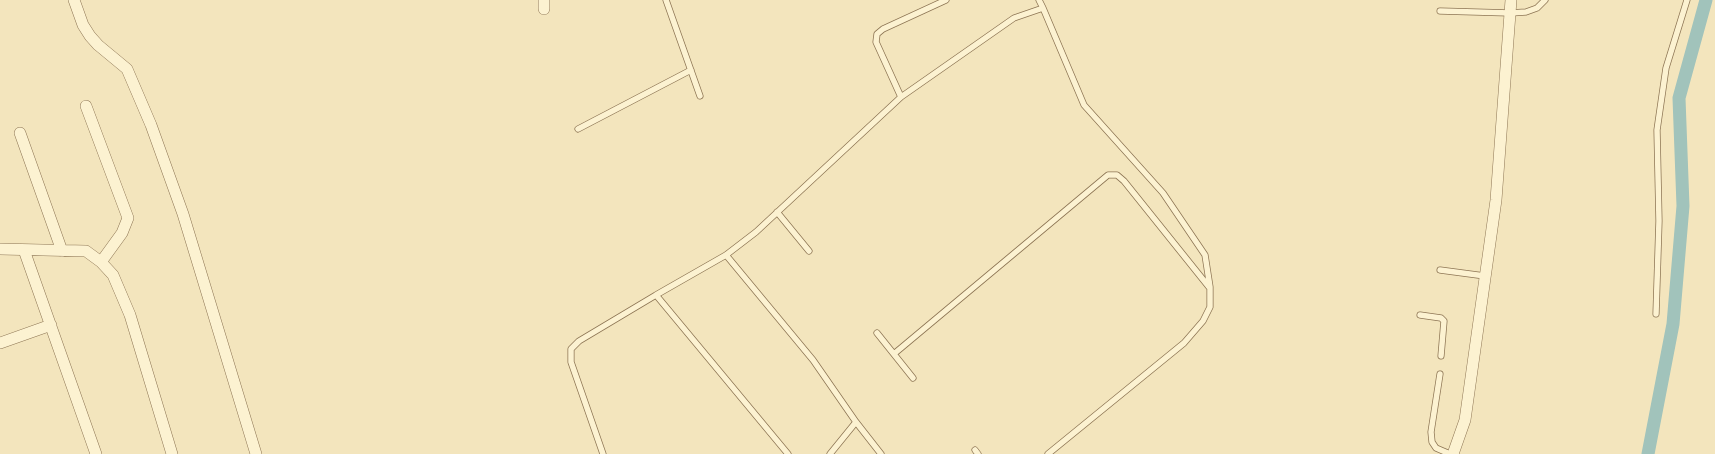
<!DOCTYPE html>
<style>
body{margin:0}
canvas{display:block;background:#f3e5bd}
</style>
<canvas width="1715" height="454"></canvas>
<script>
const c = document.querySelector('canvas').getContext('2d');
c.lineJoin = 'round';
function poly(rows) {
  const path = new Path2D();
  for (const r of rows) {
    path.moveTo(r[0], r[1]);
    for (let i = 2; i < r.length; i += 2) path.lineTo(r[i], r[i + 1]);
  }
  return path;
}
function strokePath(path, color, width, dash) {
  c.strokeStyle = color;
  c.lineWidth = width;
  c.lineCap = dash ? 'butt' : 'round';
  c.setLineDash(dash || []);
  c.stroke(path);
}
const canal = poly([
 [1648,454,1673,324,1683,206,1679,98,1706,0]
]);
const lane = poly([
 [666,0,700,96],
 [1039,0,1043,8],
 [1440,11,1510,13,1526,12,1537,8,1545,0],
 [901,97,876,42,877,34,883,29,946,0],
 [578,129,691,70],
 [777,212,809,251],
 [726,255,813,360,856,422,881,454],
 [1440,270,1485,276],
 [656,295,726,255,756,232,901,97,1014,18,1043,8,1084,105,1163,193,1205,255,1210,287,1210,307,1203,321,1184,343,1048,454],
 [1656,314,1659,221,1657,130,1666,68,1687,0],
 [1420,315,1441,318,1444,321,1441,356],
 [877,333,913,378],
 [895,353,1108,175,1117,175,1124,181,1209,287],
 [1440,374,1431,432,1432,442,1436,448,1450,454],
 [975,450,978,454],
 [603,454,571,362,571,349,579,341,656,295,788,454],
 [830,454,856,422]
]);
const street = poly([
 [74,0,83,25,90,36,98,45,127,69,151,125,183,214,256,454],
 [544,0,544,9],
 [86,106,128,218,122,233,101,262],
 [20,133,62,251],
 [0,249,86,251,101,262,113,275,130,315,172,454],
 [24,250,96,454],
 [0,343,51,325],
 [1453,454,1465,420,1496,200,1511,0]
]);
strokePath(canal, '#a1c3bb', 13);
strokePath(lane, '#8d7554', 7);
strokePath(street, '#8d7554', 12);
strokePath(lane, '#fcf2d1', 5.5);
strokePath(street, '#fcf2d1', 11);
</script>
